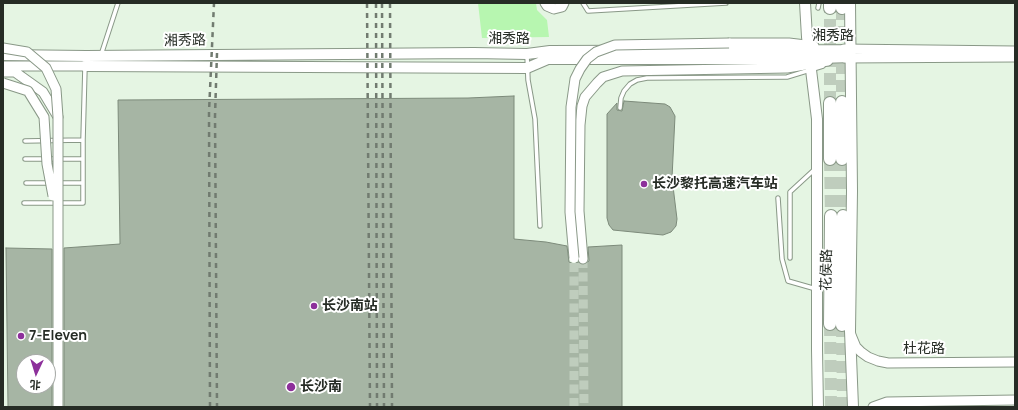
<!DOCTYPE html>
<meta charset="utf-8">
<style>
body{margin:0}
#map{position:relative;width:1018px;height:410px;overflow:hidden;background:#e5f5e3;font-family:Manrope,"Noto Sans SC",sans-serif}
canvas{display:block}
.frame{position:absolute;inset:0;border:4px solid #262c25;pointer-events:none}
.north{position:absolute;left:16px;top:354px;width:40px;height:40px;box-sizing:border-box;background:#fff;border:1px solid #a8aba8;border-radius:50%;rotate:184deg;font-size:11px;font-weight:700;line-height:16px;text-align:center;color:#262c25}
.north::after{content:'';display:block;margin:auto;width:14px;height:18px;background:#8d309b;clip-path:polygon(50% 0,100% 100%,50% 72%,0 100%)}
</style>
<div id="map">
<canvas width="1018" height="410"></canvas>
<div class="frame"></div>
<div class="north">北</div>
</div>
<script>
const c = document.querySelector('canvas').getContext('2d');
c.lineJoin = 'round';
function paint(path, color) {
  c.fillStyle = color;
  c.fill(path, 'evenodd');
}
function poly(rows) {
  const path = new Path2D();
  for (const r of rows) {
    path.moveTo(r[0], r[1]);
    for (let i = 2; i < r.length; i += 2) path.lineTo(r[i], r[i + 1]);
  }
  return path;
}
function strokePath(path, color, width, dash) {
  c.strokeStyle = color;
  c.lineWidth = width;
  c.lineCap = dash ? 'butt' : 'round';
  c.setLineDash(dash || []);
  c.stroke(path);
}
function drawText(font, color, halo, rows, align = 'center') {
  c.font = font + ' Manrope,"Noto Sans SC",sans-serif';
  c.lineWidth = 4;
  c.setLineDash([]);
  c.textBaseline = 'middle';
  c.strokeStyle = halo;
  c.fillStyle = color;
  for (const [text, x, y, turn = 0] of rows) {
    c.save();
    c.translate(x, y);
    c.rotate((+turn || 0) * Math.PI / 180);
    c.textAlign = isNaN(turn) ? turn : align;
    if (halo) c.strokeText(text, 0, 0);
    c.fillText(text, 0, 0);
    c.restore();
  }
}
const green = poly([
 [478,3,536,3,537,10,547,20,549,37,482,38]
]);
const building = poly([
 [514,96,514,239,546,242,567,246,569,262,574,264,578,262,583,265,589,261,588,247,622,245,622,407,64,407,64,248,120,244,118,100,468,98,514,96],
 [624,101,665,104,670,107,675,116,672,178,677,219,676,226,671,232,663,235,613,230,609,225,607,218,607,114,617,103,617,110,622,111,624,101],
 [6,248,52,249,52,407,8,407,6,248],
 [24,362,48,362,48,386,24,386,24,362]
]);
const tertiaryTunnel = poly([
 [583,259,584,407],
 [574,407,574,258]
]);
const primaryTunnel = poly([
 [842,8,842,102],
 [830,103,830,8],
 [830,159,831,216],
 [842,159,843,216],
 [830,324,831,407],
 [842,325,843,407]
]);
const service = poly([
 [583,3,588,11,726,3],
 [818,8,819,3],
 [101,55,118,3],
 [527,55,528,80,535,119,540,226],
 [620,108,621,98,624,91,630,84,637,80,647,78,787,77,823,66],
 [25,141,83,140],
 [25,159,83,159],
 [26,183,49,183],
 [59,183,83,183],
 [778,198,782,259,788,281,816,289],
 [24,203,83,203,83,140,85,67],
 [790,258,790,192,815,169]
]);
const tertiary = poly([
 [545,3,547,6,554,9,562,7,564,3],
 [729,43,789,43,814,46],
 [844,49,1015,51],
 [845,58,1015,57],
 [3,66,85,66],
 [4,72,15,72,43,92,58,117],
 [583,259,579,211,580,125,582,106,585,97,597,83,603,77,622,71,787,68,828,61],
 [851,335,856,347,861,352,868,357,878,361,888,363,1015,362],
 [873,407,887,402,1015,400]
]);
const secondary = poly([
 [805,3,807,37,817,119,817,350,818,407],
 [850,3,852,191,850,331,853,407],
 [3,55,86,56,474,53,527,54,550,51,851,50],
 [85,66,527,68,548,59,789,59,851,57]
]);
const primary = poly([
 [830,3,830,8],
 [841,3,842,8],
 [830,103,830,159],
 [842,159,842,102],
 [830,324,831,216],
 [842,325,843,216]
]);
const rail = poly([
 [367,3,370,407],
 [376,3,377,407],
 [382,3,384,407],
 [390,3,392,407],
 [217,53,215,116,217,407],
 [210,407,209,112,214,3]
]);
const tertiaryBridge = poly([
 [3,48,27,52,46,68,56,89,58,117,58,407],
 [3,83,28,91,44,117,47,164,53,196],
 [574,258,570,212,571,107,575,79,580,69,587,59,596,52,615,45,729,43]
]);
const markers = [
 [644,184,4,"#8d309b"],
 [314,306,4,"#8d309b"],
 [21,336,4,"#8d309b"],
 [291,387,5,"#8d309b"]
];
const streetNames = [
 ["湘秀路",833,36],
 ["湘秀路",509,39],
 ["湘秀路",185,41,-1],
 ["花侯路",827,270,-89],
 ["杜花路",924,349]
];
const poiNames = [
 ["长沙黎托高速汽车站",652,184],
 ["长沙南站",322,306],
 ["7-Eleven",29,336],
 ["长沙南",300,387]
];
paint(green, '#b7f6b0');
paint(building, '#a6b5a4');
strokePath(building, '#7c8a7a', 1);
strokePath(tertiaryTunnel, '#bfcdbd', 9, [9, 4.5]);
strokePath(primaryTunnel, '#bfcdbd', 12, [12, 6]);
strokePath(service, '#899887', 5.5);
strokePath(tertiary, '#899887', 11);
strokePath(secondary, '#899887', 12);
strokePath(primary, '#899887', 14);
strokePath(service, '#fff', 3.5);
strokePath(tertiary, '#fff', 9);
strokePath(secondary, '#fff', 10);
strokePath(primary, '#fff', 12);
strokePath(rail, '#717b70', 2.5, [5, 5]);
strokePath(tertiaryBridge, '#899887', 11, []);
strokePath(tertiaryBridge, '#fff', 9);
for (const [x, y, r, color] of markers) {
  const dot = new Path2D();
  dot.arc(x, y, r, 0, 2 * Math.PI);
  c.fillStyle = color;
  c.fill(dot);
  strokePath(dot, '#fff', 1.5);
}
drawText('14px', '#262c25', '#fff', streetNames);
drawText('bold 14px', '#262c25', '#fff', poiNames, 'left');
</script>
